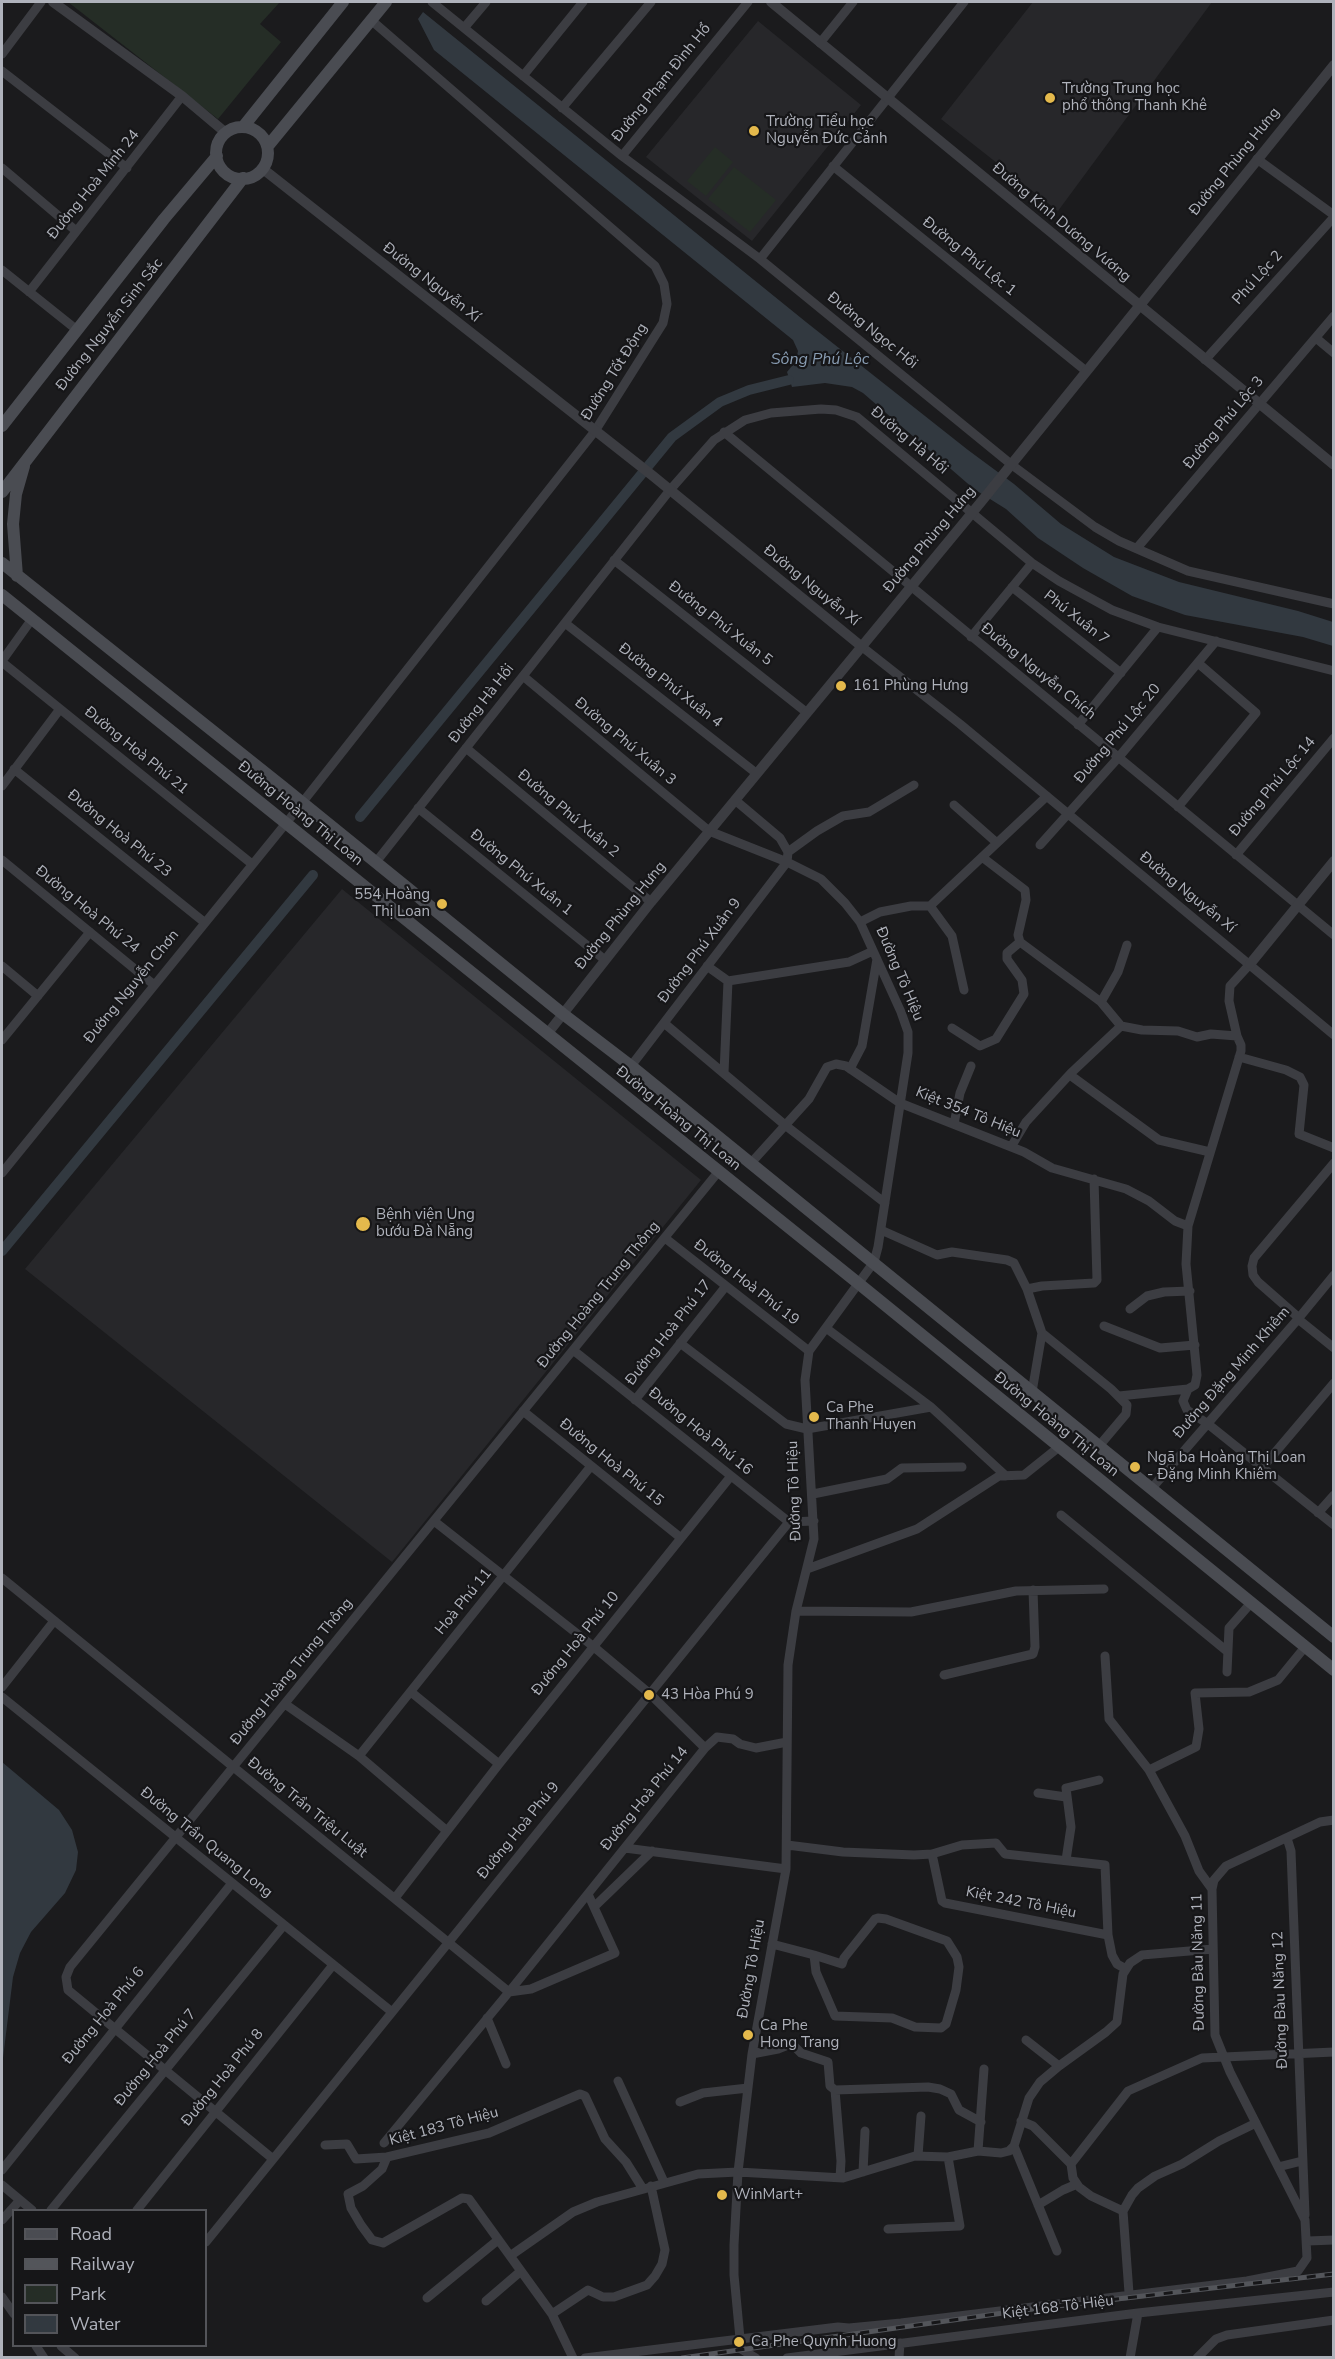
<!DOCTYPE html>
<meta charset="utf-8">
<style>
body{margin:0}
#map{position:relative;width:1335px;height:2359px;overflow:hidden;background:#1b1b1d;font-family:"Nunito Sans",sans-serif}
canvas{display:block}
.frame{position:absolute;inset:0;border:3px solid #afb2bb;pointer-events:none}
.legend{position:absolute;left:12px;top:2209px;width:195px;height:138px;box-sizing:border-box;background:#161618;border:2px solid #535459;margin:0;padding:8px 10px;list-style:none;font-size:18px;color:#afb2bb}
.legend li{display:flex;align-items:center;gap:12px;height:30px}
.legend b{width:30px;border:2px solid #535459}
</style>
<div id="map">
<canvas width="1335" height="2359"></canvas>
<div class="frame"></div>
<ul class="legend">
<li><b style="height:8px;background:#4a4c52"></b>Road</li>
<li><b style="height:8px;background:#53555a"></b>Railway</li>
<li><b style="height:16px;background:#252d26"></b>Park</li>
<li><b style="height:16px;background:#323940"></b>Water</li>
</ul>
</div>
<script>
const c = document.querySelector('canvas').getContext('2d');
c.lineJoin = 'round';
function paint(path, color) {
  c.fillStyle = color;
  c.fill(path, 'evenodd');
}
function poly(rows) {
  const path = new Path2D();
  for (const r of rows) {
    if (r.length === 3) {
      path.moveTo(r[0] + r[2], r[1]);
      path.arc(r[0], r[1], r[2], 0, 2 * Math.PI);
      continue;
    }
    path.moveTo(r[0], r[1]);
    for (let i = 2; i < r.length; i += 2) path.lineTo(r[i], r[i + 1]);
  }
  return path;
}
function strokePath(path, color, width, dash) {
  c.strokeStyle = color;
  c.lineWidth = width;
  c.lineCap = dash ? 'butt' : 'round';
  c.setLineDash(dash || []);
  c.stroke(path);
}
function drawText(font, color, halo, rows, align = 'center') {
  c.font = font + ' "Nunito Sans",sans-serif';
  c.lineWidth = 4.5;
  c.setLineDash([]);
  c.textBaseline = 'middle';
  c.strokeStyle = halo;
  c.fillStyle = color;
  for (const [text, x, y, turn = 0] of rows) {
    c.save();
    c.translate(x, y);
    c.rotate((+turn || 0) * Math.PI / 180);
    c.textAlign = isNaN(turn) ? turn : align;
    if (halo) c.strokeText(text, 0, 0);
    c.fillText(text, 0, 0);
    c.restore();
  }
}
const built = poly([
 [1033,2,1212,2,1058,211,941,119],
 [758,21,861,105,752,241,646,157],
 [342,889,701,1180,392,1562,25,1269]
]);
const green = poly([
 [68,2,280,2,260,24,281,42,218,119],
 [715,147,733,162,706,196,687,181],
 [734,167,776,200,750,232,708,199]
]);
const water = poly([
 [423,12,806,322,968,450,1014,484,1061,524,1114,557,1179,582,1298,611,1333,622,1333,646,1303,637,1185,615,1132,596,1083,568,1038,538,1006,509,974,489,863,393,852,387,825,383,792,387,787,372,796,361,798,351,793,340,434,50,418,19],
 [2,1762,59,1810,72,1830,78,1852,76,1870,65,1893,31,1932,20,1953,13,1977,2,2066]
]);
const canal = poly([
 [360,817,672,437,720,402,749,390,789,380],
 [2,1251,313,875]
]);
const minor = poly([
 [432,2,622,156,760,259,1012,465,1095,527,1119,541,1188,571,1334,604],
 [464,28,486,2],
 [820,43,853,2],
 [2,54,41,2],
 [2,71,127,168],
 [523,76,583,2],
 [562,108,651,2],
 [622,156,748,2],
 [1257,159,1334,215],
 [833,166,1086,371],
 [2,168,75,230],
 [760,259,964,2],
 [2,270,77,330],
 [29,292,182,96],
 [1316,338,1334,353],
 [1205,360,1334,217],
 [724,432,1334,935],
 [1137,548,1334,316],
 [614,560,806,712],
 [1012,587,1121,673],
 [565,623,756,773],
 [971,637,1032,563],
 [861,646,960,724,1334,1035],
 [2,661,32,619],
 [2,662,252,864],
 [523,676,709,831,787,862,821,879,845,903,860,922,901,1012,908,1032,908,1053,878,1247,874,1262,809,1351,805,1380,814,1539,796,1611,788,1665,786,1869,752,2054,738,2172,734,2245,734,2275,741,2349,756,2358],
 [1078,725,1158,627],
 [466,748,651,902],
 [14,769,204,922],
 [2,786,60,709],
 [954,805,997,843],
 [1178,807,1256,713,1198,663],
 [418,808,605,960],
 [1040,845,1118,758,1216,641],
 [788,852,817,831,843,816,869,812,914,785],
 [1236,855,1334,738],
 [982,857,1025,890,1026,900,1018,935,1020,942,1101,1002,1121,1026,1071,1073,1026,1122,1011,1147],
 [2,860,153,984],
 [376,862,670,490,714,440,745,420,771,413,821,409,836,410,857,417,1032,563,1059,581,1112,610,1158,627,1334,671],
 [930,906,952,936,964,990],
 [860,922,880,912,911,906,930,906,1047,796],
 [1250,964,1230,986,1229,1001,1237,1036,1241,1045,1241,1051,1188,1226,1186,1264,1197,1375,1195,1385,1188,1389,1183,1401,1187,1410,1208,1424,1334,1525],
 [2,966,38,996],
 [707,966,728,981],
 [1101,1002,1118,972,1127,945],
 [664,1023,785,1125,885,1203],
 [1121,1026,1142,1030,1178,1031,1197,1037,1211,1034,1237,1036],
 [952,1028,980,1046,996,1039,1024,994,1022,980,1007,959,1007,953,1020,942],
 [2,1040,90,932],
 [1239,1057,1286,1070,1300,1077,1304,1085,1299,1134,1334,1148],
 [631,1066,787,862,788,852,780,838,735,800],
 [850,1069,862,1046,877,959],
 [724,1073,728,981,849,962,873,951],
 [1070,1075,1159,1140,1210,1152],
 [954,1124,960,1093,971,1066],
 [751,1163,809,1099,827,1067,836,1064,846,1066,900,1103,1024,1152,1052,1168,1126,1189,1149,1201,1175,1221,1188,1226],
 [2,1173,287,822,595,431,663,323,667,304,664,284,655,266,371,20],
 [881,1230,937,1255,952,1252,1007,1260,1014,1263,1027,1289,1042,1333,1111,1389,1127,1405,1126,1414,1099,1446],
 [665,1238,809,1351],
 [1027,1289,1042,1286,1094,1283,1097,1280,1094,1179],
 [1130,1309,1147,1296,1164,1292,1190,1291],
 [1299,1318,1258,1282,1253,1275,1252,1266,1254,1258,1334,1163],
 [1298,1319,1334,1348],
 [1104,1326,1160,1348,1195,1345],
 [826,1328,931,1407,1006,1476],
 [680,1343,786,1424,807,1429,931,1407],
 [573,1350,789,1522,814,1521],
 [1032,1392,1042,1333],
 [1119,1396,1188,1389],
 [635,1400,726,1286],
 [523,1411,681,1538],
 [1262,1468,1334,1383],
 [1152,1488,1298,1319,1334,1275],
 [813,1494,887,1479,902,1468,962,1467],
 [1318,1513,1334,1495],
 [1061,1515,1228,1652],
 [807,1569,917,1529,999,1476,1024,1475,1059,1447],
 [2,1578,509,1992,531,1989,615,1953,588,1894],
 [796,1611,911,1612,1016,1591,1104,1589],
 [1105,1656,1109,1719,1149,1770,1185,1836,1199,1871,1212,1889],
 [1227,1672,1229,1628,1251,1603],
 [944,1675,1033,1654,1035,1647,1033,1590],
 [2,1687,54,1621],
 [411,1692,499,1764],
 [2,1697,392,2012],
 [285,1704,359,1756,447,1831],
 [705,1748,717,1737,733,1739,740,1744,756,1748,787,1742],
 [359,1756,591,1466],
 [1149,1770,1196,1747,1199,1729,1195,1693,1249,1692,1278,1680,1305,1647],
 [1038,1793,1066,1797],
 [1287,1838,1291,1851,1305,2215],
 [787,1845,843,1852,914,1855,932,1854,962,1845,996,1843,1005,1854,1105,1865,1108,1935,1112,1955,1117,1964,1126,1969],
 [625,1848,786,1869],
 [932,1854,942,1901,945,1903,1108,1935],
 [1066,1860,1071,1827,1066,1788,1099,1780],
 [395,1898,499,1764,731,1476],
 [594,1907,652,1851],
 [772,1944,814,1955,842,1964,844,1958,875,1919,878,1918,886,1919,947,1941,957,1957,959,1967,956,1990,946,2024,941,2028,915,2027,892,2018,835,2016,816,1972,814,1955],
 [487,2018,506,2064],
 [1026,2040,1059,2066],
 [752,2054,778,2049,788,2045,794,2046,801,2053,828,2062,830,2086,835,2090,928,2087,940,2089,951,2094,959,2110,981,2122],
 [618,2081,664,2182],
 [835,2090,841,2161,840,2178],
 [680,2102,703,2093,748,2088],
 [1021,2121,1033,2126,1071,2164,1073,2178,1079,2187,1091,2196,1123,2211],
 [384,2143,509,1992,705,1748,650,1694,594,1647,434,1521],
 [325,2145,347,2144,356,2159,387,2157],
 [1014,2146,1057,2251],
 [978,2151,984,2069],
 [918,2156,921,2116],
 [273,2159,68,1990,66,1977,70,1967,719,1171],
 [1071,2164,1128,2091,1202,2058,1334,2052],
 [1278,2167,1302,2161],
 [2,2170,232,1883],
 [863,2172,865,2131],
 [2,2185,32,2210],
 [1038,2205,1063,2190,1077,2184],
 [51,2210,284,1925],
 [137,2210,333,1965],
 [2,2220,20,2200],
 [888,2229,960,2226,948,2157],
 [1308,2241,1334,2240],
 [206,2242,789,1522],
 [510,2256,573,2212,597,2202,698,2174,738,2172,843,2178,915,2156,948,2157,978,2151,1001,2153,1009,2151,1014,2146,1029,2098,1040,2082,1059,2066,1106,2032,1117,2022,1123,1974,1130,1963,1142,1955,1213,1949],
 [1129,2293,1123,2211,1132,2195,1138,2188,1155,2176,1182,2164,1219,2141,1256,2123],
 [2,2297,14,2314],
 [427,2298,498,2240],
 [486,2301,521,2271],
 [552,2314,588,2290,603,2297,614,2297,647,2285,655,2276,662,2264,665,2250,651,2186],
 [36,2346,44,2358],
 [61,2346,75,2358],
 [573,2358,552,2314,469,2199,462,2198,383,2243,372,2240,361,2225,351,2208,348,2194,363,2186,382,2169,387,2157,489,2133,580,2094,585,2096,605,2139,626,2162,643,2189],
 [585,2358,838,2327,849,2328,901,2323,1247,2281,1298,2271,1307,2258,1305,2220,1230,2072,1215,2035,1212,1889,1214,1880,1226,1866,1320,1822,1334,1820],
 [787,2358,1138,2313,1334,2292],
 [899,2358,900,2343],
 [1130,2358,1138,2313],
 [1197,2358,1216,2339,1227,2335,1334,2320]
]);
const tertiary = poly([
 [53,2,182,96,226,133],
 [771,2,1334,465],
 [263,169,653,476,861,646],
 [1250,964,1334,861],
 [548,1033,651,902,981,502,1334,65]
]);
const secondary = poly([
 [243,127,343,2],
 [242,153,26],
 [268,146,386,2],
 [2,426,164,219,217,156],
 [2,492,243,178],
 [2,563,283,787,563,1014,631,1066,1334,1637],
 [17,576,13,524,16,494,24,466],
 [2,595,858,1283,1334,1670]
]);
const rail = poly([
 [682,2358,1039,2308,1334,2274]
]);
const markers = [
 [1050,98,6,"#e4b94c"],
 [754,131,6,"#e4b94c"],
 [841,686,6,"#e4b94c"],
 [442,904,6,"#e4b94c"],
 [363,1224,8,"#e4b94c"],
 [814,1417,6,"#e4b94c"],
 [1135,1467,6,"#e4b94c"],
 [649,1695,6,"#e4b94c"],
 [748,2035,6,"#e4b94c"],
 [722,2195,6,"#e4b94c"],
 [739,2342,6,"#e4b94c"]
];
const streetNames = [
 ["Đường Phạm Đình Hổ",662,83,-51],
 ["Đường Phùng Hưng",1235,162,-51],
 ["Đường Hoà Minh 24",94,185,-51],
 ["Đường Kinh Dương Vương",1061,223,40],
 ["Đường Phú Lộc 1",969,257,39],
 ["Phú Lộc 2",1258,278,-48],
 ["Đường Nguyễn Xí",431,283,38],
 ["Đường Nguyễn Sinh Sắc",110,325,-52],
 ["Đường Ngọc Hồi",872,331,39],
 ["Đường Tốt Động",615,372,-58],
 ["Đường Phú Lộc 3",1224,423,-50],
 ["Đường Hà Hồi",909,441,40],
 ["Đường Phùng Hưng",930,540,-50],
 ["Đường Nguyễn Xí",811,586,39],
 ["Phú Xuân 7",1076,618,38],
 ["Đường Phú Xuân 5",720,624,38],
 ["Đường Nguyễn Chích",1038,672,39],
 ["Đường Phú Xuân 4",670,686,38],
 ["Đường Hà Hồi",482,704,-52],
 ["Đường Phú Lộc 20",1118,734,-50],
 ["Đường Phú Xuân 3",625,742,40],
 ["Đường Hoà Phú 21",136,751,39],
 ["Đường Phú Lộc 14",1273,787,-50],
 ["Đường Hoàng Thị Loan",300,814,39],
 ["Đường Phú Xuân 2",568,814,40],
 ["Đường Hoà Phú 23",119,834,39],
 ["Đường Phú Xuân 1",521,873,39],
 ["Đường Nguyễn Xí",1187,893,39],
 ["Đường Hoà Phú 24",87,910,39],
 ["Đường Phùng Hưng",621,916,-51],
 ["Đường Phú Xuân 9",700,951,-53],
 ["Đường Tô Hiệu",899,974,67],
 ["Đường Nguyễn Chơn",132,987,-51],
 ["Kiệt 354 Tô Hiệu",968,1113,22],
 ["Đường Hoàng Thị Loan",678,1119,39],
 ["Đường Hoà Phú 19",746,1283,38],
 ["Đường Hoàng Trung Thông",599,1295,-51],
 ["Đường Hoà Phú 17",669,1333,-52],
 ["Đường Đặng Minh Khiêm",1232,1373,-49],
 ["Đường Hoàng Thị Loan",1056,1425,39],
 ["Đường Hoà Phú 16",700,1432,39],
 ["Đường Hoà Phú 15",611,1463,39],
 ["Đường Tô Hiệu",795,1491,-92],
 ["Hoà Phú 11",464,1602,-51],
 ["Đường Hoà Phú 10",576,1644,-51],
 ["Đường Hoàng Trung Thông",292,1672,-51],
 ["Đường Hoà Phú 14",645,1799,-51],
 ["Đường Trần Triệu Luật",307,1808,39],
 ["Đường Hoà Phú 9",519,1831,-51],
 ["Đường Trần Quang Long",206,1843,39],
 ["Kiệt 242 Tô Hiệu",1021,1903,11],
 ["Đường Bàu Năng 11",1199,1962,-91],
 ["Đường Tô Hiệu",752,1969,-80],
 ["Đường Bàu Năng 12",1281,2000,-92],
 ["Đường Hoà Phú 6",104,2016,-51],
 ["Đường Hoà Phú 7",156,2058,-51],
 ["Đường Hoà Phú 8",223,2078,-51],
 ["Kiệt 183 Tô Hiệu",444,2127,-15],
 ["Kiệt 168 Tô Hiệu",1058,2308,-7]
];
const poiNames = [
 ["Trường Trung học",1062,89],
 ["phổ thông Thanh Khê",1062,106],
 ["Trường Tiểu học",766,122],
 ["Nguyễn Đức Cảnh",766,139],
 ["161 Phùng Hưng",853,686],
 ["554 Hoàng",430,895,"right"],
 ["Thị Loan",430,912,"right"],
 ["Bệnh viện Ung",376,1215],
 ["bướu Đà Nẵng",376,1232],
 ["Ca Phe",826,1408],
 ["Thanh Huyen",826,1425],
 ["Ngã ba Hoàng Thị Loan",1147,1458],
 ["- Đặng Minh Khiêm",1147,1475],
 ["43 Hòa Phú 9",661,1695],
 ["Ca Phe",760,2026],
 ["Hong Trang",760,2043],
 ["WinMart+",734,2195],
 ["Ca Phe Quynh Huong",751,2342]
];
const waterNames = [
 ["Sông Phú Lộc",820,360]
];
paint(built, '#27272a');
paint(green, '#252d26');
paint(water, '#323940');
strokePath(canal, '#323940', 10);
strokePath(minor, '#3c3d42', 9);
strokePath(tertiary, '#3c3d42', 10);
strokePath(secondary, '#4a4c52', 12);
strokePath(rail, '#53555a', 5);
strokePath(rail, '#161618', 3, [9]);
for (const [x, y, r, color] of markers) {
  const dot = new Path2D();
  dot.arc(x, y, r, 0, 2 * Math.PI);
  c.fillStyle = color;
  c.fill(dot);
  strokePath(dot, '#161618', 2);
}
drawText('15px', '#afb2bb', '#161618', streetNames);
drawText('15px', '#afb2bb', '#161618', poiNames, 'left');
drawText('italic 16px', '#899db3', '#161618', waterNames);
</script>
